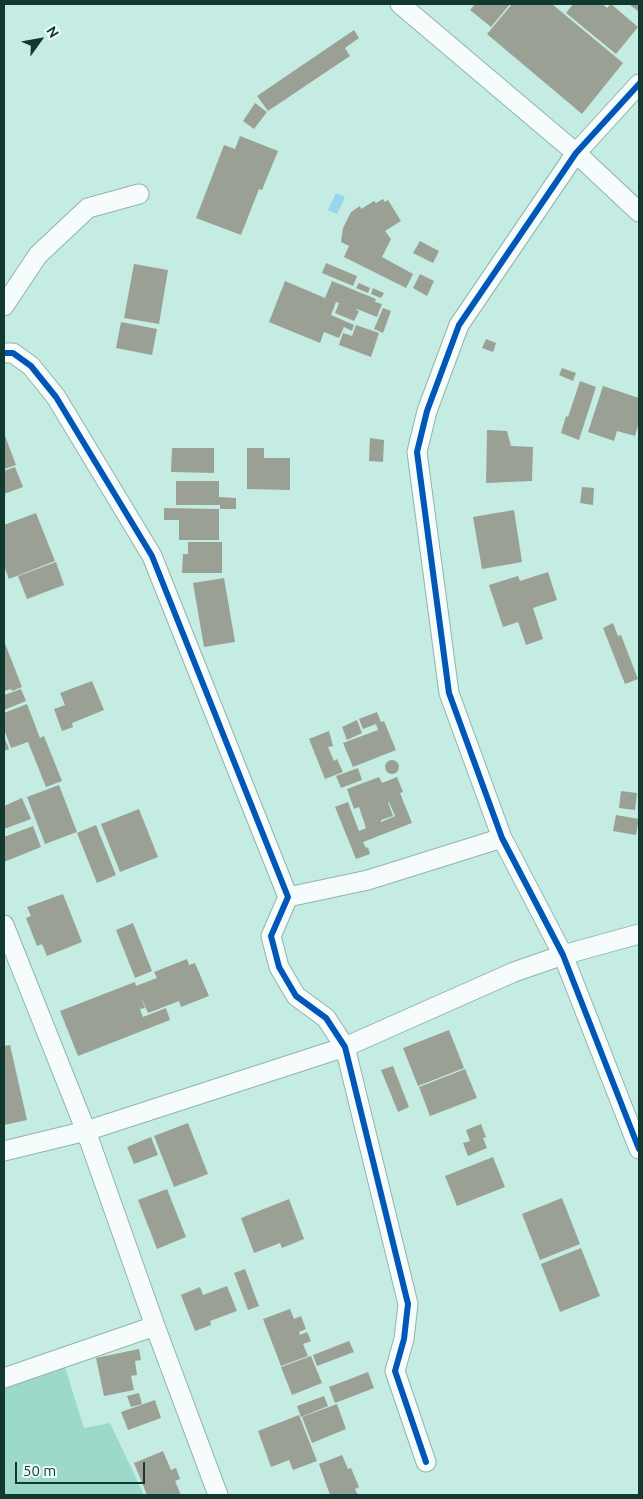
<!DOCTYPE html>
<style>
body{margin:0}
#map{position:relative;width:643px;height:1499px;overflow:hidden;background:#c5ece2;font-family:Ubuntu,sans-serif}
canvas{display:block}
.frame{position:absolute;inset:0;border:5px solid #113930;pointer-events:none}
.north{position:absolute;left:15px;top:15px;width:50px;height:50px;-webkit-text-stroke:4px #ecfdf8;paint-order:stroke;rotate:58deg;font-size:14px;font-weight:700;line-height:20px;text-align:center;color:#113930}
.north::after{content:'';display:block;margin:auto;width:18px;height:22px;background:#113930;clip-path:polygon(50% 0,100% 100%,50% 72%,0 100%)}
.scale{position:absolute;left:15px;top:1462px;width:130px;height:22px;box-sizing:border-box;border:2px solid #113930;border-top:0;padding-left:6px;font-size:15px;line-height:18px;white-space:nowrap;color:#113930;-webkit-text-stroke:4px #ecfdf8;paint-order:stroke}
</style>
<div id="map">
<canvas width="643" height="1499"></canvas>
<div class="frame"></div>
<div class="north">N</div>
<div class="scale">50 m</div>
</div>
<script>
const c = document.querySelector('canvas').getContext('2d');
c.lineJoin = 'round';
function paint(path, color) {
  c.fillStyle = color;
  c.fill(path, 'evenodd');
}
function poly(rows) {
  const path = new Path2D();
  for (const r of rows) {
    if (r.length === 3) {
      path.moveTo(r[0] + r[2], r[1]);
      path.arc(r[0], r[1], r[2], 0, 2 * Math.PI);
      continue;
    }
    path.moveTo(r[0], r[1]);
    for (let i = 2; i < r.length; i += 2) path.lineTo(r[i], r[i + 1]);
  }
  return path;
}
function strokePath(path, color, width, dash) {
  c.strokeStyle = color;
  c.lineWidth = width;
  c.lineCap = dash ? 'butt' : 'round';
  c.setLineDash(dash || []);
  c.stroke(path);
}
const green = poly([
 [64,1364,84,1428,110,1423,144,1495,4,1495,4,1376]
]);
const water = poly([
 [336,193,345,197,337,214,328,210]
]);
const building = poly([
 [475,4,510,4,491,27,470,10],
 [512,4,552,4,623,63,582,114,487,34],
 [573,4,602,4,607,8,611,4,638,27,616,54,566,13],
 [629,4,639,4,639,12],
 [354,30,359,38,345,48,350,56,268,111,257,96],
 [255,103,267,112,254,129,243,121],
 [240,136,278,151,262,190,259,189,241,235,196,218,224,145,235,149],
 [383,199,385,202,388,200,401,221,385,231,391,239,382,257,413,274,406,288,344,257,349,246,341,242,343,228,351,212,360,206,361,209,374,201,376,203],
 [420,241,439,251,433,263,413,253],
 [326,263,357,276,353,286,322,273],
 [134,264,168,270,159,324,124,318],
 [420,274,434,281,427,296,413,288],
 [285,281,325,298,332,281,376,299,375,302,382,304,377,317,357,309,356,310,359,311,354,321,335,313,339,303,336,302,331,315,354,325,352,331,344,327,339,338,324,332,320,343,269,322],
 [359,283,370,288,368,293,356,288],
 [373,288,384,293,381,298,371,294],
 [383,308,391,311,383,333,374,329],
 [121,322,157,329,152,355,116,348],
 [356,325,379,333,371,357,339,345,343,333,352,336],
 [486,339,496,343,493,352,482,348],
 [562,368,576,373,573,381,559,375],
 [580,381,596,387,579,440,561,433,566,416,568,417],
 [603,386,639,398,639,422,635,436,617,431,614,441,588,432],
 [487,430,507,431,511,446,533,447,532,481,486,483],
 [4,433,16,465,4,469],
 [370,438,384,440,383,462,369,461],
 [172,448,214,448,214,473,171,472],
 [247,448,264,448,264,458,290,458,290,490,247,489],
 [15,467,23,487,4,494,4,471],
 [176,481,219,481,219,497,236,498,236,509,220,509,220,505,176,505],
 [582,487,594,488,593,505,580,503],
 [164,508,219,509,219,540,179,540,179,520,164,520],
 [514,510,522,562,482,569,473,517],
 [36,513,55,561,9,579,4,566,4,525],
 [188,542,222,542,222,573,182,573,183,554,188,554],
 [56,562,64,585,27,599,18,576],
 [548,572,557,600,533,608,543,639,526,645,518,622,503,627,489,585,518,576,520,581],
 [224,578,235,642,204,647,193,583],
 [613,623,618,636,621,635,638,679,625,684,603,628],
 [4,641,22,687,12,691,11,689,4,691],
 [92,681,104,710,72,723,73,727,62,731,54,709,65,705,60,693],
 [21,689,26,701,4,710,4,695],
 [27,704,40,738,44,736,62,781,46,787,28,742,11,748,4,729,4,713],
 [377,712,381,722,384,721,396,750,353,767,343,743,378,730,376,724,363,729,359,719],
 [357,720,362,733,347,740,342,727],
 [329,731,333,746,328,747,334,761,337,759,343,772,325,779,309,739],
 [4,736,9,749,4,751],
 [392,767,7],
 [358,768,362,780,341,788,336,776],
 [379,777,382,783,397,777,403,792,400,793,412,823,363,842,366,848,368,847,370,854,356,859,335,807,348,802,359,831,366,828,359,807,354,809,347,789],
 [388,802,389,802,395,816,381,822,381,820,393,816],
 [59,785,77,832,45,844,27,797],
 [621,791,637,793,635,810,619,808],
 [22,798,31,819,4,829,4,806],
 [139,809,158,857,120,872,101,824],
 [616,815,639,819,636,835,613,831],
 [96,825,116,875,97,883,77,833],
 [33,826,41,847,4,862,4,837],
 [63,894,82,942,47,956,42,944,37,946,26,918,31,916,27,907],
 [133,923,152,971,135,978,116,930],
 [187,959,189,965,195,963,209,996,181,1007,179,1001,148,1013,141,997,145,1008,140,1009,143,1017,166,1008,170,1020,78,1056,60,1011,135,982,136,986,157,978,154,972],
 [449,1030,464,1068,418,1086,403,1048],
 [10,1045,27,1120,4,1125,4,1046],
 [393,1066,409,1107,398,1112,381,1070],
 [465,1069,477,1098,430,1116,419,1087],
 [188,1123,208,1174,174,1187,154,1136],
 [481,1124,486,1137,483,1138,487,1148,468,1156,463,1143,470,1141,466,1130],
 [151,1137,158,1155,134,1164,127,1147],
 [493,1157,505,1187,457,1206,445,1176],
 [167,1189,186,1237,157,1249,138,1200],
 [562,1198,580,1244,540,1260,522,1214],
 [289,1199,304,1239,282,1248,280,1243,254,1253,241,1218],
 [581,1248,600,1296,560,1312,541,1264],
 [245,1269,259,1306,248,1310,234,1273],
 [227,1286,237,1311,210,1321,211,1325,195,1331,181,1295,200,1287,203,1295],
 [290,1309,294,1319,301,1316,306,1329,299,1332,300,1335,307,1332,311,1341,303,1344,308,1356,281,1366,263,1319],
 [349,1341,354,1352,317,1366,313,1355],
 [139,1349,141,1360,135,1361,137,1375,131,1376,134,1390,104,1396,96,1358],
 [311,1356,322,1383,292,1395,281,1367],
 [368,1372,374,1388,335,1403,329,1387],
 [139,1393,142,1404,131,1407,127,1396],
 [324,1396,328,1406,301,1417,297,1406],
 [155,1400,161,1418,128,1430,121,1412],
 [337,1404,346,1429,312,1443,302,1417],
 [299,1415,317,1461,293,1470,289,1460,271,1467,258,1431],
 [163,1451,171,1470,176,1468,180,1479,175,1481,181,1495,147,1495,134,1463],
 [342,1455,348,1469,351,1468,359,1487,355,1489,358,1495,330,1495,319,1464]
]);
const minor = poly([
 [400,4,576,153,639,212],
 [639,84,576,153,459,325,427,411,417,452,449,693,502,838,563,955,639,1149],
 [4,306,38,255,88,208,139,194],
 [4,353,13,353,31,366,56,397,152,556,288,897,271,936,279,967,296,996,326,1018,345,1047,408,1304,404,1339,395,1371,426,1462],
 [288,897,368,880,502,838],
 [4,925,86,1131,155,1326,218,1495],
 [4,1151,86,1131,345,1047,514,972,563,955,639,934],
 [4,1378,155,1326]
]);
const cycleway = poly([
 [639,84,576,153,459,325,427,411,417,452,449,693,502,838,563,955,639,1149],
 [4,353,13,353,31,366,56,397,152,556,288,897,271,936,279,967,296,996,326,1018,345,1047,408,1304,404,1339,395,1371,426,1462]
]);
paint(green, '#9cd9ca');
paint(water, '#98d5f1');
paint(building, '#9aa194');
strokePath(minor, '#91b4ac', 21);
strokePath(minor, '#f6fcfb', 19);
strokePath(cycleway, '#0057b8', 6);
</script>
